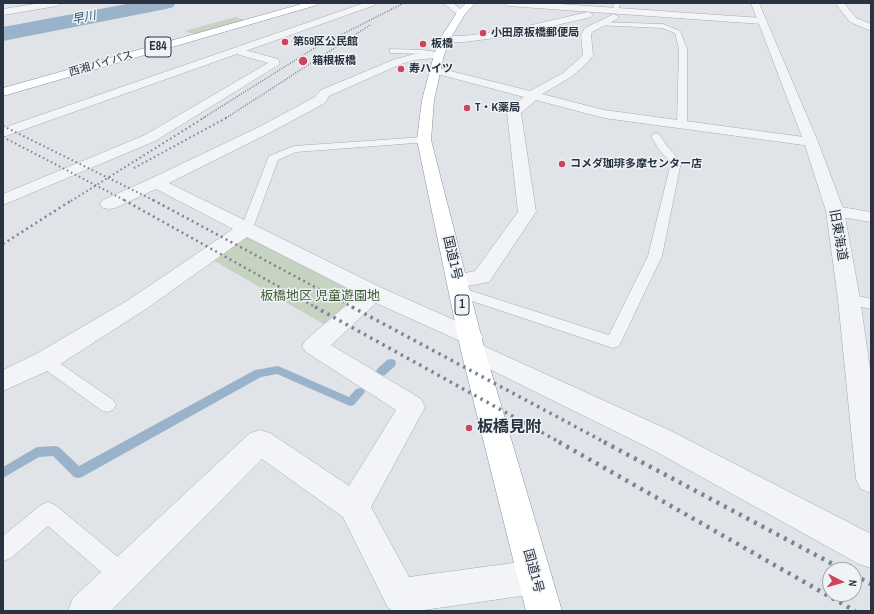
<!DOCTYPE html>
<meta charset="utf-8">
<style>
body{margin:0}
#map{position:relative;width:874px;height:614px;overflow:hidden;background:#e0e4e9;font-family:"Archivo Narrow",sans-serif}
canvas{display:block}
.frame{position:absolute;inset:0;border:4px solid #283241;pointer-events:none}
.north{position:absolute;left:822px;top:562px;width:40px;height:40px;box-sizing:border-box;background:#eff3f6;border:1px solid #9fa6ae;border-radius:50%;rotate:96deg;font-size:11px;font-weight:700;line-height:16px;text-align:center;color:#283241}
.north::after{content:'';display:block;margin:auto;width:14px;height:18px;background:#d0435c;clip-path:polygon(50% 0,100% 100%,50% 72%,0 100%)}
</style>
<div id="map">
<canvas width="874" height="614"></canvas>
<div class="frame"></div>
<div class="north">N</div>
</div>
<script>
const c = document.querySelector('canvas').getContext('2d');
c.lineJoin = 'round';
function paint(path, color) {
  c.fillStyle = color;
  c.fill(path, 'evenodd');
}
function poly(rows) {
  const path = new Path2D();
  for (const r of rows) {
    path.moveTo(r[0], r[1]);
    for (let i = 2; i < r.length; i += 2) path.lineTo(r[i], r[i + 1]);
  }
  return path;
}
function strokePath(path, color, width, dash) {
  c.strokeStyle = color;
  c.lineWidth = width;
  c.lineCap = dash ? 'butt' : 'round';
  c.setLineDash(dash || []);
  c.stroke(path);
}
function drawText(font, color, halo, rows, align = 'center') {
  c.font = font + ' "Archivo Narrow","Noto Sans JP",sans-serif';
  c.lineWidth = 3;
  c.setLineDash([]);
  c.textBaseline = 'middle';
  c.strokeStyle = halo;
  c.fillStyle = color;
  for (const [text, x, y, turn = 0] of rows) {
    c.save();
    c.translate(x, y);
    c.rotate((+turn || 0) * Math.PI / 180);
    c.textAlign = isNaN(turn) ? turn : align;
    if (halo) c.strokeText(text, 0, 0);
    c.fillText(text, 0, 0);
    c.restore();
  }
}
const green = poly([
 [236,17,255,23,204,37,184,31],
 [246,234,362,295,327,326,211,259]
]);
const stream = poly([
 [391,359,395,360,396,363,395,366,385,375,381,376,377,375,376,372,377,369,387,360,391,359],
 [278,366,349,397,356,389,360,388,364,389,365,392,354,405,350,406,277,374,261,377,82,477,78,478,74,477,53,456,39,457,3,478,3,467,37,447,55,446,59,447,79,466,255,370,278,366]
]);
const river = poly([
 [132,3,176,3,173,7,166,9,3,41,3,27,132,3]
]);
const service = poly([
 [615,3,623,3,619,6,619,11,614,10,613,5,615,3],
 [598,22,663,24,680,31,687,49,687,125,685,127,679,127,677,125,679,49,675,33,662,28,596,25,596,23,598,22],
 [390,49,423,50,442,53,443,55,439,57,423,54,393,53,390,53,390,49],
 [656,133,659,134,667,146,681,162,662,256,619,346,613,348,454,295,452,292,454,289,459,287,609,335,648,256,665,187,671,162,659,150,651,136,656,133],
 [424,137,428,138,429,140,428,142,296,152,278,160,253,228,251,231,247,232,243,231,241,228,269,156,294,146,424,137],
 [849,294,871,299,871,309,844,303,842,299,844,295,849,294],
 [45,355,51,357,113,400,116,405,113,410,107,412,101,410,39,365,37,361,39,357,45,355],
 [48,502,55,505,130,567,134,575,130,583,122,587,114,583,48,526,11,558,3,561,3,536,41,505,48,502]
]);
const minor = poly([
 [41,3,61,3,57,6,3,15,3,9,41,3],
 [443,3,453,3,465,13,464,15,458,15,443,3],
 [504,3,545,3,762,18,767,21,762,24,508,6,504,3],
 [835,3,844,3,856,18,871,24,871,31,850,22,835,3],
 [588,12,591,13,593,15,591,17,510,36,464,42,445,42,440,39,445,36,464,36,510,30,588,12],
 [614,14,619,17,617,19,592,32,591,35,593,55,587,63,571,77,542,94,604,110,811,138,816,139,818,142,816,145,811,146,604,118,536,100,521,113,536,212,489,282,457,288,450,286,447,281,450,276,475,271,518,212,507,112,524,97,430,72,428,70,430,68,434,67,530,91,563,73,579,59,583,55,581,35,585,28,614,14],
 [237,48,278,59,280,64,155,141,3,205,3,194,145,135,268,63,233,53,232,51,237,48],
 [439,52,444,55,443,57,415,60,401,64,329,96,325,103,271,132,169,183,382,288,479,331,483,337,477,343,671,431,871,534,871,568,859,564,651,449,465,357,461,351,467,344,376,303,331,345,421,399,425,407,371,507,409,577,535,560,547,565,552,577,547,589,535,594,417,611,394,611,388,608,343,517,262,459,111,611,68,611,73,598,250,433,260,430,270,433,349,486,396,410,306,352,302,346,306,340,359,294,247,237,146,309,54,368,3,391,3,370,36,354,130,299,233,229,156,189,115,208,109,209,103,208,100,204,103,200,150,179,261,126,315,97,321,90,393,60,414,54,439,52],
 [835,206,871,212,871,222,829,215,826,211,829,207,835,206]
]);
const tertiary = poly([
 [364,3,376,3,375,5,3,137,3,128,364,3],
 [751,3,759,3,818,142,844,211,860,299,871,376,871,493,861,489,856,479,838,299,826,211,804,142,751,3]
]);
const trunk = poly([
 [466,3,475,3,465,14,450,39,444,55,434,100,431,140,485,351,562,611,526,611,461,351,417,140,422,100,434,55,440,39,458,11,466,3]
]);
const motorway = poly([
 [305,3,318,3,317,5,3,96,3,88,305,3]
]);
const railFar4 = poly([
 [203,118,313,49,404,3],
 [226,118,370,25]
]);
const railFar3 = poly([
 [3,126,155,201],
 [3,137,126,201],
 [134,168,228,117],
 [71,201,205,117]
]);
const railFar2 = poly([
 [124,200,317,308],
 [153,200,354,308],
 [3,244,72,200]
]);
const railFar1 = poly([
 [315,307,561,443],
 [352,307,606,443]
]);
const rail = poly([
 [559,442,855,611],
 [604,442,844,570],
 [854,575,871,584]
]);
const markers = [
 [483,33,4,"#d0435c"],
 [285,42,4,"#d0435c"],
 [423,44,4,"#d0435c"],
 [303,61,5,"#d0435c"],
 [401,69,4,"#d0435c"],
 [467,108,4,"#d0435c"],
 [562,164,4,"#d0435c"],
 [469,428,4,"#d0435c"]
];
const farPoinames = [
 ["小田原板橋郵便局",491,33],
 ["第59区公民館",293,42],
 ["板橋",431,44],
 ["箱根板橋",312,61],
 ["寿ハイツ",409,69],
 ["T・K薬局",475,108],
 ["コメダ珈琲多摩センター店",570,164]
];
const farStreetnames = [
 ["西湘バイパス",101,64,-16]
];
const farWaternames = [
 ["早川",84,18,-11]
];
const shields = [
 [158,47,26],
 [462,305,14]
];
const shieldNames = [
 ["E84",158,47],
 ["1",462,305]
];
const streetNames = [
 ["旧東海道",838,235,80],
 ["国道1号",452,258,77],
 ["国道1号",533,571,75]
];
const parkNames = [
 ["板橋地区 児童遊園地",320,297]
];
const nearPoinames = [
 ["板橋見附",477,428]
];
paint(green, '#c6d3c1');
paint(stream, '#9ab3ca');
paint(river, '#9ab3ca');
strokePath(service, '#a5abb3', 1);
strokePath(minor, '#a5abb3', 1);
strokePath(tertiary, '#a5abb3', 1);
strokePath(trunk, '#8792a0', 1);
strokePath(motorway, '#8792a0', 1);
paint(service, '#f3f4f7');
paint(minor, '#f3f4f7');
paint(tertiary, '#f3f4f7');
paint(trunk, '#fff');
paint(motorway, '#fff');
strokePath(railFar4, '#798493', 1.5, [1, 1.5]);
strokePath(railFar3, '#798493', 2, [1.5, 3]);
strokePath(railFar2, '#798493', 2.5, [2, 3.5]);
strokePath(railFar1, '#798493', 3.5, [2.5, 4.5]);
strokePath(rail, '#798493', 4.5, [3, 5.5]);
for (const [x, y, r, color] of markers) {
  const dot = new Path2D();
  dot.arc(x, y, r, 0, 2 * Math.PI);
  c.fillStyle = color;
  c.fill(dot);
  strokePath(dot, '#eff3f6', 1.5);
}
drawText('bold 11px', '#283241', '#eff3f6', farPoinames, 'left');
drawText('11px', '#283241', '#eff3f6', farStreetnames);
drawText('italic 12px', '#325275', '#eff3f6', farWaternames);
for (const [x, y, w] of shields) {
  const box = new Path2D();
  box.roundRect(x - w / 2, y - 10, w, 20, 3);
  c.fillStyle = '#eff3f6';
  c.fill(box);
  strokePath(box, '#283241', 1);
}
drawText('bold 12px', '#283241', null, shieldNames);
drawText('13px', '#283241', '#eff3f6', streetNames);
drawText('13px', '#3e5d35', '#eff3f6', parkNames);
drawText('bold 16px', '#283241', '#eff3f6', nearPoinames, 'left');
</script>
